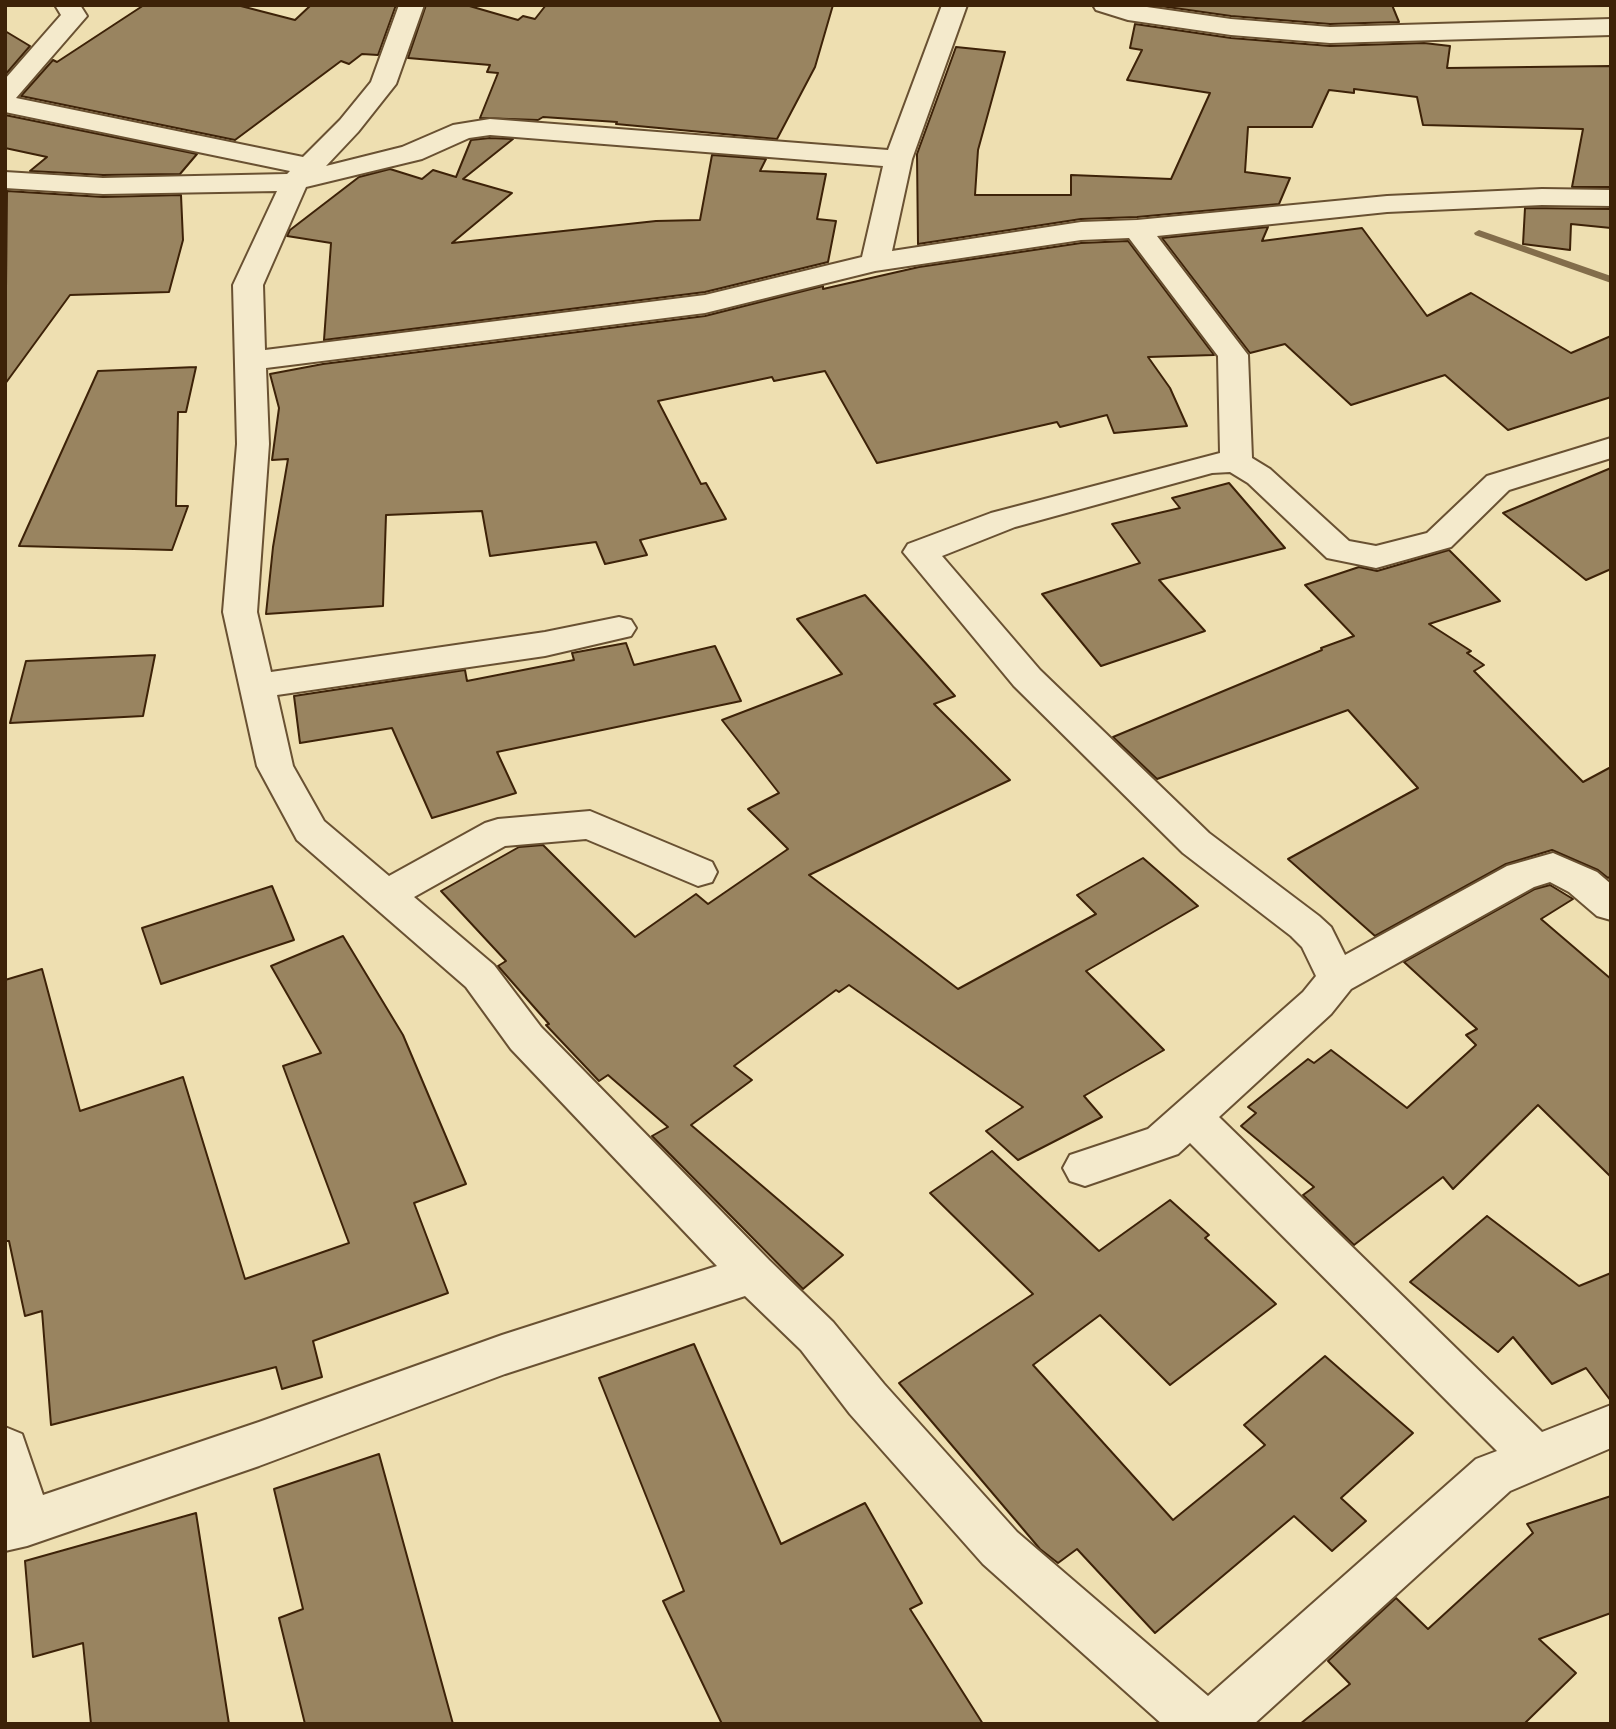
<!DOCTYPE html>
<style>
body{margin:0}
#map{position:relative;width:1616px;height:1729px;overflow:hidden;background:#eedfb1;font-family:"Sorts Mill Goudy",serif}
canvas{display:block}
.frame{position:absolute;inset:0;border:7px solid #3d2208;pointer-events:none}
</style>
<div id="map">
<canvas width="1616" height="1729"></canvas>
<div class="frame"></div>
</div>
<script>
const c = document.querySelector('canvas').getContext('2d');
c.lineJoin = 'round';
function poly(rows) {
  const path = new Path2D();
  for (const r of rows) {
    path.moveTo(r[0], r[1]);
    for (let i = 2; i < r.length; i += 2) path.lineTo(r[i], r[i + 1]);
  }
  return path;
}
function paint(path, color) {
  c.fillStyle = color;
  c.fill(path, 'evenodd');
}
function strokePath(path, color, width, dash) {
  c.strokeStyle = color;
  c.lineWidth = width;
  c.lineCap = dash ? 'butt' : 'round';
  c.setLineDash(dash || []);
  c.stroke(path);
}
const stream = poly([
 [1479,230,1611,276,1611,283,1475,235,1474,233,1479,230]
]);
const building = poly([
 [144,5,237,5,295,20,311,5,396,5,378,55,362,54,349,64,341,61,235,140,21,96,53,60,57,62,144,5],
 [426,5,466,5,518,20,523,16,535,19,546,5,833,5,815,67,777,139,616,124,617,122,543,117,538,120,480,118,498,73,487,72,490,65,408,58,426,5],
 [1153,5,1392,5,1399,22,1330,24,1231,16,1153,5],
 [1135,24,1231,38,1330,46,1424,43,1450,46,1447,68,1611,66,1611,187,1572,187,1583,129,1423,125,1417,97,1354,89,1354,93,1329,90,1312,127,1248,127,1245,172,1290,178,1279,204,1137,217,1081,219,918,244,917,154,956,47,1005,52,978,150,975,195,1071,195,1071,175,1171,179,1210,93,1127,80,1142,50,1130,48,1135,24],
 [5,31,30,46,5,75,5,31],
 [5,115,197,154,180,174,103,175,30,171,47,157,5,148,5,115],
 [490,138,513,139,463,179,512,193,452,243,656,221,700,220,712,155,766,159,760,171,826,174,817,219,836,221,828,262,705,292,324,340,331,243,287,236,290,230,359,177,390,169,422,179,433,170,456,177,471,140,490,138],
 [7,191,103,197,181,195,183,240,169,292,70,295,5,384,7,191],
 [1525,208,1611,209,1611,228,1571,224,1570,250,1523,244,1525,208],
 [1268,227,1262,241,1362,228,1427,316,1471,293,1571,353,1611,336,1611,397,1508,430,1445,375,1351,405,1285,344,1250,353,1162,238,1268,227],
 [1128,241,1214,355,1148,357,1170,388,1187,426,1114,433,1107,415,1060,427,1057,422,877,463,825,371,774,381,772,377,658,401,701,484,706,483,726,519,640,540,647,555,605,564,596,542,490,556,482,511,386,515,383,606,266,614,273,547,288,459,272,460,279,408,270,374,323,364,705,316,823,286,823,289,919,267,1081,243,1128,241],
 [196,367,186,412,178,412,176,506,188,506,172,550,19,546,98,371,196,367],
 [1611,468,1611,569,1586,580,1503,513,1611,468],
 [1229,483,1285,548,1159,580,1205,631,1101,666,1042,594,1140,563,1112,524,1180,508,1172,498,1229,483],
 [1449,550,1500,601,1429,624,1471,651,1467,653,1484,665,1474,671,1583,782,1611,767,1611,876,1608,878,1598,870,1552,850,1506,864,1375,936,1288,859,1418,788,1348,710,1157,779,1113,737,1322,650,1321,648,1354,636,1305,585,1359,567,1377,571,1449,550],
 [865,595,955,696,934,704,1010,780,809,875,958,989,1096,914,1077,895,1143,858,1198,906,1086,971,1164,1050,1084,1096,1102,1117,1018,1160,986,1131,1023,1107,849,985,839,992,836,990,734,1066,752,1080,691,1125,843,1255,803,1289,652,1136,668,1127,608,1075,599,1081,546,1025,549,1024,498,966,506,961,441,891,519,847,543,845,635,937,696,894,708,904,788,849,748,809,779,793,722,720,842,674,797,619,865,595],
 [626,643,634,665,715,646,741,701,497,752,516,793,432,818,392,728,300,743,294,696,465,670,467,681,574,660,572,653,626,643],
 [155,655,143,716,10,723,26,661,155,655],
 [1550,885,1573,899,1541,919,1611,979,1611,1177,1538,1105,1453,1189,1443,1177,1354,1245,1303,1195,1314,1187,1241,1126,1256,1113,1248,1107,1308,1059,1314,1063,1331,1050,1407,1108,1476,1045,1466,1035,1477,1029,1404,962,1535,889,1550,885],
 [272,886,294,940,161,984,142,928,272,886],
 [343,936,403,1035,466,1184,414,1203,448,1293,313,1341,322,1377,282,1389,276,1367,51,1425,42,1311,25,1316,9,1241,5,1241,5,980,42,969,80,1111,183,1077,245,1279,349,1243,283,1066,321,1053,271,966,343,936],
 [992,1151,1099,1251,1170,1200,1209,1235,1205,1238,1276,1304,1170,1385,1100,1315,1033,1365,1173,1520,1265,1445,1244,1425,1325,1356,1413,1433,1341,1498,1366,1521,1332,1551,1294,1516,1155,1633,1077,1549,1058,1563,1040,1549,899,1383,1033,1294,930,1193,992,1151],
 [1487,1216,1579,1286,1611,1273,1611,1401,1586,1368,1552,1384,1513,1337,1498,1352,1410,1282,1487,1216],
 [694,1344,781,1544,865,1503,922,1603,910,1609,983,1724,722,1724,663,1601,684,1591,599,1378,694,1344],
 [379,1454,453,1724,305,1724,279,1618,303,1609,274,1489,379,1454],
 [1611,1496,1611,1613,1539,1639,1576,1673,1524,1724,1300,1724,1350,1684,1328,1661,1396,1598,1428,1629,1533,1533,1527,1524,1611,1496],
 [196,1513,229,1724,91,1724,83,1643,33,1657,25,1561,196,1513]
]);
const minor = poly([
 [55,5,80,5,87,16,16,98,303,157,340,120,371,82,399,5,424,5,396,84,358,132,326,166,402,147,453,125,490,119,888,150,942,5,967,5,912,159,892,251,1081,222,1137,220,1387,196,1542,189,1611,190,1611,206,1542,205,1387,212,1157,236,1248,355,1252,458,1270,469,1349,541,1376,546,1427,533,1487,476,1611,438,1611,458,1509,490,1451,547,1376,568,1327,558,1248,483,1230,472,1212,473,1015,527,942,556,1040,670,1209,833,1319,916,1331,927,1345,955,1507,866,1553,853,1597,872,1611,884,1611,920,1597,916,1569,892,1550,882,1534,887,1351,989,1331,1014,1219,1117,1542,1432,1611,1405,1611,1448,1510,1491,1254,1724,1162,1724,983,1564,850,1414,801,1350,745,1296,505,1374,259,1466,27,1546,5,1551,5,1427,22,1434,43,1495,259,1422,502,1335,717,1266,511,1049,466,987,297,840,257,766,223,612,237,444,233,285,277,191,103,194,5,188,5,172,103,178,287,174,290,171,5,112,5,79,61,15,55,5],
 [490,135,883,166,862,257,705,295,265,350,263,285,306,187,422,159,469,138,490,135],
 [1129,238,1218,356,1220,453,991,513,908,544,903,552,1014,686,1183,853,1291,936,1302,947,1316,976,1303,992,1148,1129,1070,1155,1063,1168,1070,1181,1085,1186,1178,1154,1190,1143,1497,1451,1476,1459,1208,1696,1017,1532,884,1384,833,1322,769,1260,541,1027,494,965,414,897,505,846,586,839,698,886,712,882,717,872,712,862,590,811,498,819,485,823,389,876,324,821,293,766,277,695,545,656,631,636,636,628,631,620,619,617,545,632,271,672,257,612,269,444,266,368,705,313,875,271,1081,240,1129,238],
 [1093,5,1133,5,1231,19,1330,27,1611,19,1611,35,1330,43,1231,35,1128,20,1096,10,1093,5]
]);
paint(stream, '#836d4b');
paint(building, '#998460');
strokePath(building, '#3d2208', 2);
strokePath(minor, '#695132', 4);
paint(minor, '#f4eacc');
</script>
